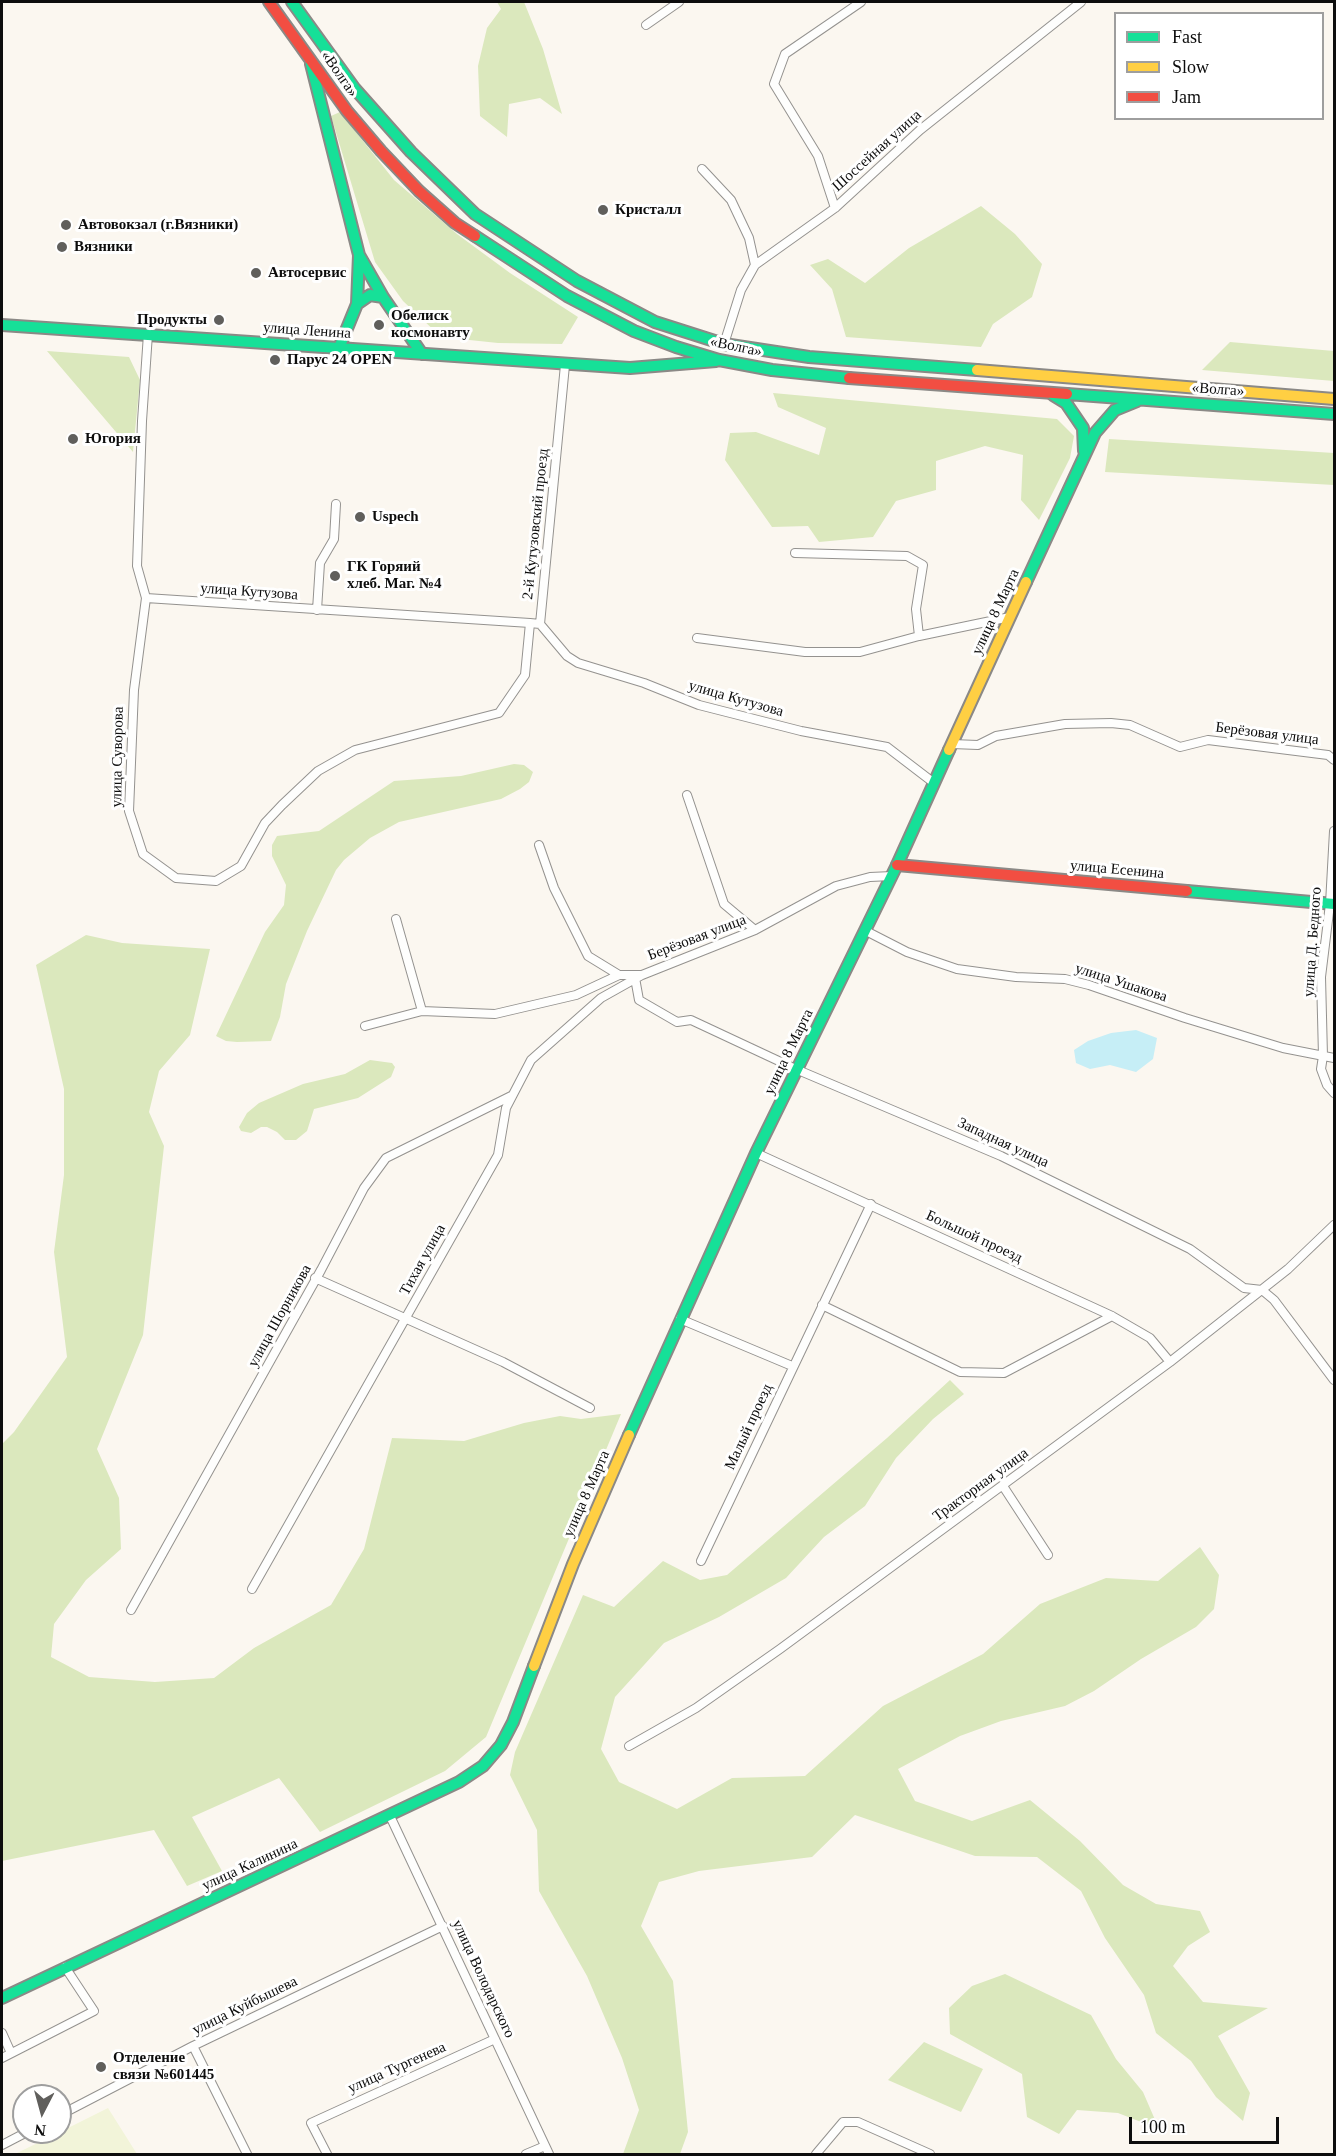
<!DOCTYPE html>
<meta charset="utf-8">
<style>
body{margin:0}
#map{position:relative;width:1336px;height:2156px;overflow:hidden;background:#fbf7f0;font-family:Georgia,serif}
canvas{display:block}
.frame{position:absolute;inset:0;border:3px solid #0d0d0d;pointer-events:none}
.legend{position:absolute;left:1114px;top:12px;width:210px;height:108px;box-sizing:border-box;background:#fff;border:2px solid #9e9e9e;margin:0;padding:8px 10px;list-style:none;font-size:18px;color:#0d0d0d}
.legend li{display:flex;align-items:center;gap:12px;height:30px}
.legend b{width:30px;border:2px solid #9e9e9e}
.north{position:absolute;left:12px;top:2084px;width:60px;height:60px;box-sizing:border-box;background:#fff;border:2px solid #9e9e9e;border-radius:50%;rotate:186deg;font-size:16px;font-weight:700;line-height:24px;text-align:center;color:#0d0d0d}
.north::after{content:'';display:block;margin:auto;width:21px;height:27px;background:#605f5c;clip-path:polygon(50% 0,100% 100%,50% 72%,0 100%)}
.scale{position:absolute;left:1129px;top:2117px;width:150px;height:27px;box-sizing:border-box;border:3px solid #0d0d0d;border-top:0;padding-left:8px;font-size:18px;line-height:21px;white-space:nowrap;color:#0d0d0d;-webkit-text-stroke:4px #fff;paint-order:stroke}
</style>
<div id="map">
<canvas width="1336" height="2156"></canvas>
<div class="frame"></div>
<ul class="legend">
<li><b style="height:8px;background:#16e098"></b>Fast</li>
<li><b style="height:8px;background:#ffcf43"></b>Slow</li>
<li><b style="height:8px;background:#f24e42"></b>Jam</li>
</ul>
<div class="north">N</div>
<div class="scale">100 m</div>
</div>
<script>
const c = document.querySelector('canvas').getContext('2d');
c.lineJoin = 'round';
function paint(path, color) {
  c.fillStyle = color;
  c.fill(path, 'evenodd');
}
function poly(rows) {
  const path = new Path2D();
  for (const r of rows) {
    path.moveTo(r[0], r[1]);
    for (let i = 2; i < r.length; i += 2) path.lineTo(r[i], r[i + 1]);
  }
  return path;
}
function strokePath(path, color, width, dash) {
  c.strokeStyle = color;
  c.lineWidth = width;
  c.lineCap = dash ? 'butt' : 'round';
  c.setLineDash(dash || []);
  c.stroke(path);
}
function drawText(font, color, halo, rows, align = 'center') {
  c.font = font + ' Georgia,serif';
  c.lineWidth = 6;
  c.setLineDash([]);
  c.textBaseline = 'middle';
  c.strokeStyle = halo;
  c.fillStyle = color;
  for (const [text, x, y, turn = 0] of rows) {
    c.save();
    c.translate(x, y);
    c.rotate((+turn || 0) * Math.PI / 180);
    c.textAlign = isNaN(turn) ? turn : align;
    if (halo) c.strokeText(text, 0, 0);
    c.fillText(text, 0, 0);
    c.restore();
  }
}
const forest = poly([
 [497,2,524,2,543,49,562,114,540,98,509,104,507,137,480,116,478,66,487,28,501,9],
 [340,112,394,180,457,234,510,273,578,317,562,344,498,343,441,337,403,301,375,262,331,116],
 [981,206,1015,234,1042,264,1032,297,993,324,981,347,846,337,832,289,810,265,828,259,865,283,909,248],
 [1230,342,1334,351,1334,381,1202,370],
 [47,351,129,357,140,380,133,452],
 [773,393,1057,419,1074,436,1070,458,1039,520,1021,500,1023,455,985,446,936,461,936,490,896,501,873,537,819,542,808,526,772,527,725,460,730,433,756,432,819,455,826,428,778,407],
 [1109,439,1334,453,1334,485,1105,472],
 [514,764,524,765,533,772,529,782,520,789,501,799,399,822,370,838,344,860,336,870,307,931,286,984,280,1017,271,1041,237,1042,226,1041,216,1036,265,932,284,905,286,885,272,856,272,845,277,836,319,831,394,781,461,776],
 [86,935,122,943,210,949,190,1035,159,1071,149,1112,164,1146,143,1335,97,1449,119,1498,121,1549,86,1580,54,1624,51,1657,89,1677,155,1682,214,1678,254,1648,331,1605,364,1549,392,1438,464,1441,524,1423,560,1416,581,1419,621,1414,486,1737,445,1771,320,1832,279,1778,192,1817,222,1871,187,1886,154,1830,2,1861,2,1444,14,1432,67,1357,54,1252,64,1175,64,1089,36,965],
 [370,1060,392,1063,395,1067,391,1077,358,1098,314,1109,307,1131,296,1140,285,1140,277,1132,267,1127,261,1127,251,1133,241,1131,239,1127,247,1113,259,1103,303,1084,345,1074],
 [950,1380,964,1394,933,1419,896,1458,865,1506,824,1537,786,1578,719,1617,664,1643,615,1697,601,1749,619,1782,677,1809,732,1778,805,1776,883,1706,983,1654,1040,1604,1106,1578,1158,1581,1200,1547,1219,1575,1214,1609,1196,1627,1141,1659,1094,1691,1065,1706,1001,1721,960,1736,898,1769,915,1801,972,1821,1030,1800,1080,1841,1123,1885,1156,1904,1200,1911,1210,1932,1188,1946,1173,1966,1203,2002,1268,2008,1218,2036,1250,2093,1243,2121,1216,2097,1191,2061,1156,2033,1144,1995,1105,1938,1081,1891,1037,1857,975,1856,855,1815,812,1857,699,1871,659,1882,641,1926,673,1981,688,2132,680,2154,623,2154,639,2110,622,2058,587,1976,539,1891,537,1830,510,1775,515,1752,583,1595,614,1607,663,1561,700,1580,727,1575,887,1438],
 [1005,1974,1091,2015,1116,2059,1143,2092,1159,2129,1118,2113,1077,2110,1059,2134,1027,2117,1022,2074,950,2034,949,2008,972,1986],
 [924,2042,983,2069,961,2112,888,2080]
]);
const pitch = poly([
 [108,2108,137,2154,15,2154,60,2132]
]);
const water = poly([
 [1136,1030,1157,1038,1153,1059,1136,1072,1110,1065,1090,1069,1076,1063,1074,1050,1088,1041,1111,1033]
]);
const street = poly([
 [646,25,679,2],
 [702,169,731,200,749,238,755,265],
 [835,208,818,156,774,84,785,54,861,2],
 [148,334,142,421,137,566,146,598,134,690,129,811,143,854,176,878,216,881,241,866,265,823,282,805,318,771,355,750,499,713,525,675,530,623,540,624,565,365],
 [724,344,741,290,755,265,835,208,920,130,1081,2],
 [795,553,907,556,923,565,916,609,919,636,1010,617],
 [146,598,530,623],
 [317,610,320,563,334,539,336,504],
 [540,624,567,656,578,663,644,683,699,705,801,731,887,747,934,783],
 [697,638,805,652,860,652,919,636],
 [952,744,978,745,996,736,1065,724,1111,723,1130,725,1180,747,1208,740,1328,755,1334,760],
 [687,795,724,904,755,930],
 [1334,831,1330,904,1321,977,1323,1056,1321,1069,1327,1085,1334,1093],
 [539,845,554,888,588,956,619,975],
 [396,919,422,1011],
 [866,931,907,952,957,969,1016,977,1065,979,1089,985,1185,1018,1283,1048,1334,1058],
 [635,978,639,1000,677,1022,691,1020,798,1070,1001,1156,1190,1249,1244,1288,1262,1290,1274,1300,1334,1380],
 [365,1026,422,1011,495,1014,576,995,619,975,642,975,755,930,836,886,870,877,892,876],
 [756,1153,1112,1316,1150,1338,1170,1362],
 [315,1278,503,1362,590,1408],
 [822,1305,960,1372,1004,1373,1112,1316],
 [680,1319,792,1366],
 [1003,1486,1048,1555],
 [701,1561,871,1204],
 [252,1589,498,1155,506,1108,531,1060,601,998,642,975],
 [131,1610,321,1270,364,1188,386,1158,511,1096],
 [629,1746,696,1708,780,1649,1170,1362,1288,1269,1334,1225],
 [390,1816,549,2154],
 [2,2033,11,2053],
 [193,2046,247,2154],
 [2,2058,94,2011,65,1967],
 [60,2115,193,2046,443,1926],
 [2,2145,27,2132],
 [327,2154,311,2123,495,2039],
 [526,2154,545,2146],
 [816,2154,843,2122,858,2122,930,2154]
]);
const fast = poly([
 [292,2,355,89,411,152,475,214,577,281,655,322,724,344,809,357,977,370],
 [311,64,359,255,383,297,422,354],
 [475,236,567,296,634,331,676,347,719,360,772,370,849,378],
 [357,304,370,295,383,297],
 [2,325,630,368,716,361],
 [339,348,357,304,359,255],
 [1067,394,1334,414],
 [1053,395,1066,403,1083,428,1084,451],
 [1026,582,1095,433,1115,410,1137,401],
 [1187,891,1334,904],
 [629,1435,756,1153,897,865,949,750],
 [2,1998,459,1782,483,1766,501,1745,513,1722,534,1666]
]);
const slow = poly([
 [977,370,1334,399],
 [949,750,1026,582],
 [534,1666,573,1564,629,1435]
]);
const jam = poly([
 [269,2,347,111,381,151,419,191,455,223,475,236],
 [849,378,1067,394],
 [897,865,1187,891]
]);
const markers = [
 [603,210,6,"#605f5c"],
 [66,225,6,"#605f5c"],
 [62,247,6,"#605f5c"],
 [256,273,6,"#605f5c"],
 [219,320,6,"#605f5c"],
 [379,325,6,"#605f5c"],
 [275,360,6,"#605f5c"],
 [73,439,6,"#605f5c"],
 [360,517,6,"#605f5c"],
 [335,576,6,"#605f5c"],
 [101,2067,6,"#605f5c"]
];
const streetNames = [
 ["«Волга»",339,74,55],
 ["Шоссейная улица",877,151,-42],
 ["улица Ленина",307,331,4],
 ["«Волга»",736,347,12],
 ["«Волга»",1218,390,4],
 ["2-й Кутузовский проезд",536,524,-84],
 ["улица Кутузова",249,592,4],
 ["улица 8 Марта",996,612,-65],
 ["улица Кутузова",736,699,16],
 ["Берёзовая улица",1267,734,7],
 ["улица Суворова",118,757,-89],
 ["улица Есенина",1117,870,5],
 ["Берёзовая улица",697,938,-21],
 ["улица Д. Бедного",1313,942,-86],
 ["улица Ушакова",1121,983,18],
 ["улица 8 Марта",789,1052,-64],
 ["Западная улица",1003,1143,25],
 ["Большой проезд",974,1237,25],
 ["Тихая улица",423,1260,-61],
 ["улица Шорникова",280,1316,-61],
 ["Малый проезд",749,1427,-65],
 ["Тракторная улица",981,1485,-36],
 ["улица 8 Марта",587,1494,-66],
 ["улица Калинина",250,1865,-25],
 ["улица Володарского",483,1979,65],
 ["улица Куйбышева",245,2006,-26],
 ["улица Тургенева",397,2068,-24]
];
const poiNames = [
 ["Кристалл",615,210],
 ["Автовокзал (г.Вязники)",78,225],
 ["Вязники",74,247],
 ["Автосервис",268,273],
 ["Обелиск",391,316],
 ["космонавту",391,333],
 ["Продукты",207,320,"right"],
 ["Парус 24 OPEN",287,360],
 ["Югория",85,439],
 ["Uspech",372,517],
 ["ГК Горяий",347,567],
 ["хлеб. Маг. №4",347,584],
 ["Отделение",113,2058],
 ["связи №601445",113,2075]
];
paint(forest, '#dbe8bd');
paint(pitch, '#f2f4d9');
paint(water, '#c6eef6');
strokePath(street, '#94928f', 10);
strokePath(fast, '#8b8986', 14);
strokePath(slow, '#8b8986', 14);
strokePath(jam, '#8b8986', 14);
strokePath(street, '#fefefd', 8);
strokePath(fast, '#16e098', 10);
strokePath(slow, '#ffcf43', 10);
strokePath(jam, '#f24e42', 10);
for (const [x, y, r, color] of markers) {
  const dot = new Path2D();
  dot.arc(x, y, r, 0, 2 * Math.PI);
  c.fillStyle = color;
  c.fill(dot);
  strokePath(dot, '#fff', 2);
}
drawText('15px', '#0d0d0d', '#fff', streetNames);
drawText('bold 15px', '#0d0d0d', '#fff', poiNames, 'left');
</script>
